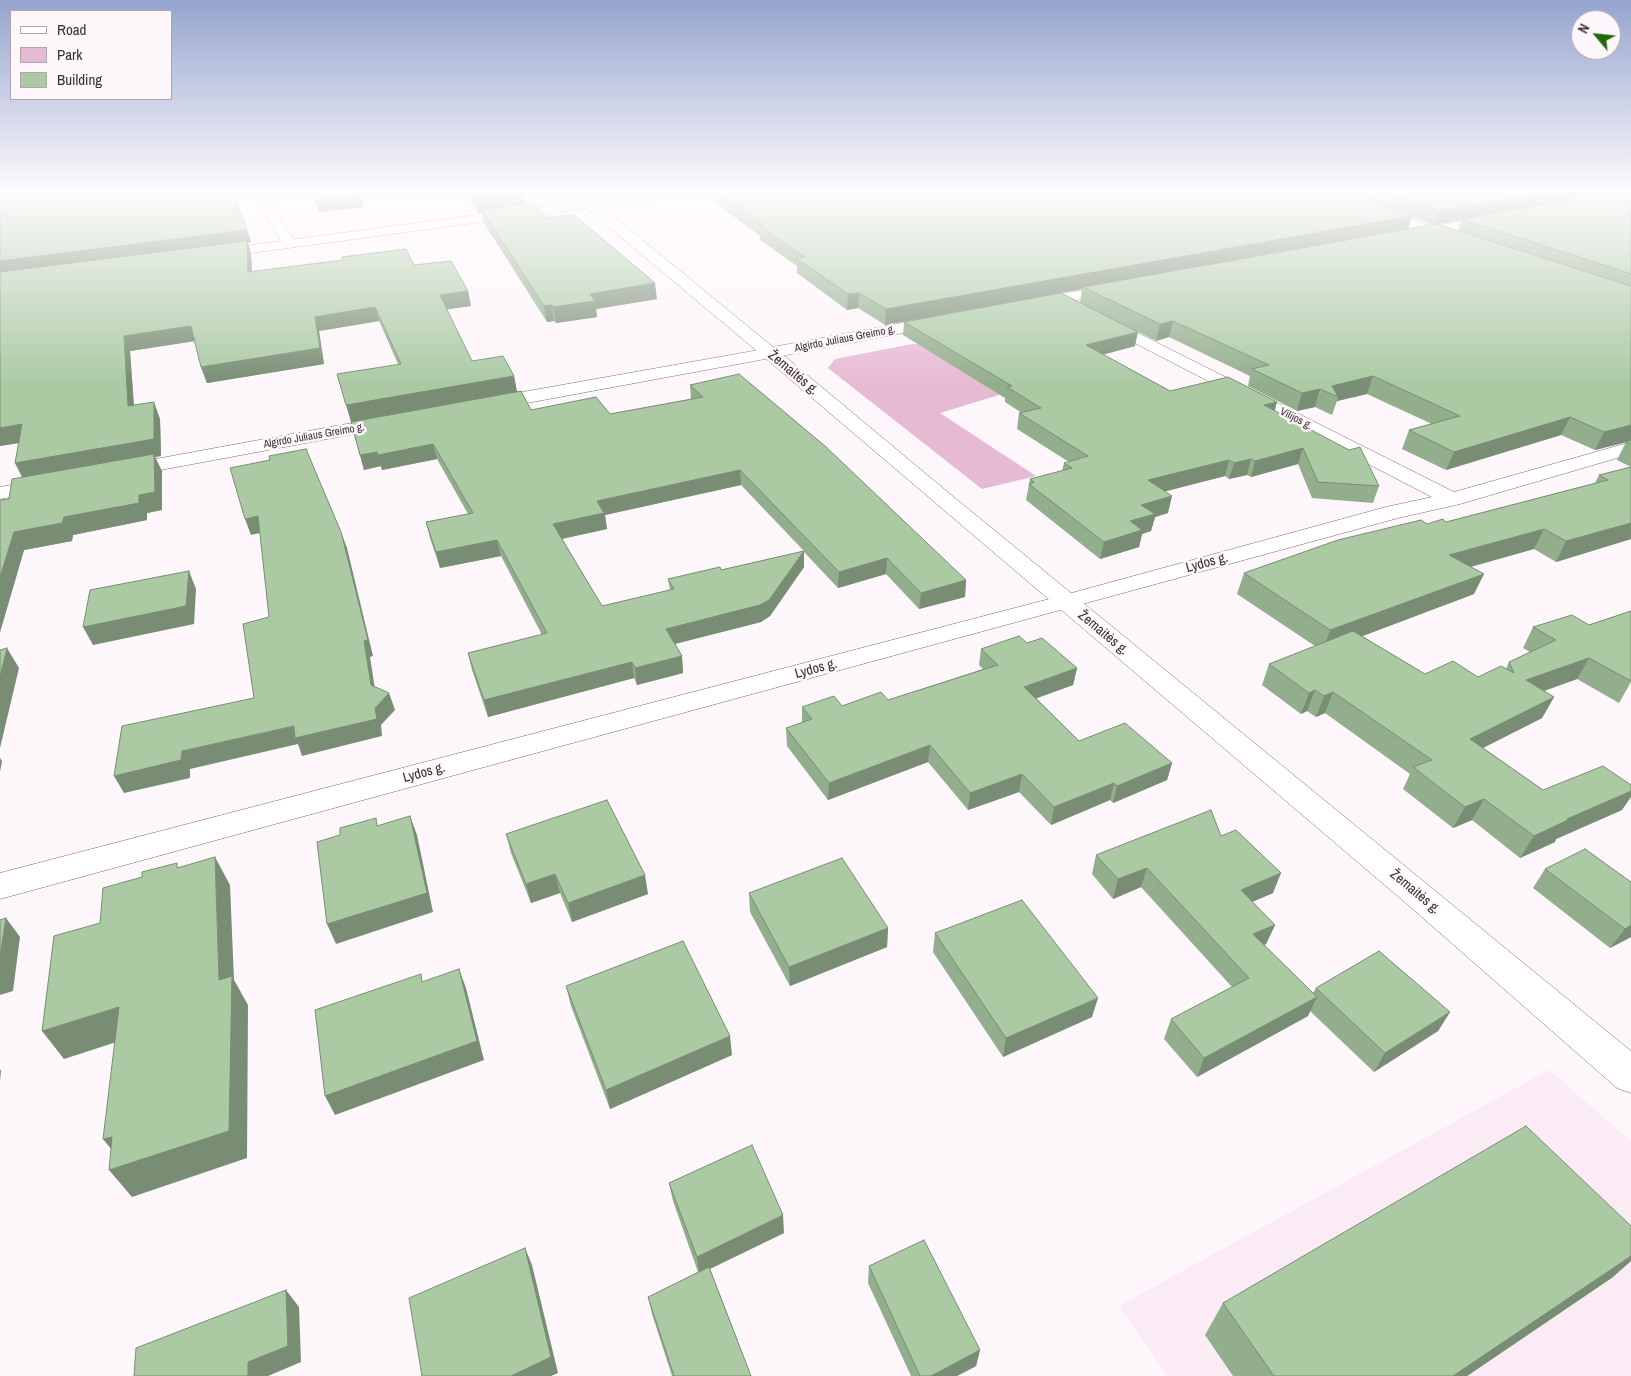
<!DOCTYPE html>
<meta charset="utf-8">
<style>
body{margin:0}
#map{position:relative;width:1631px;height:1376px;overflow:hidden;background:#fdf6fa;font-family:"Archivo Narrow",sans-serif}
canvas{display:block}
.legend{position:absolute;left:10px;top:10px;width:162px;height:90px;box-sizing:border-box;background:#fdf6fa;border:1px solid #afa6ac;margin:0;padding:6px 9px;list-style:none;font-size:15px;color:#3b2f36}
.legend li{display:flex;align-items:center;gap:10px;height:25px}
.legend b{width:25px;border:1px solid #afa6ac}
.north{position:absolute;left:1571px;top:10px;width:50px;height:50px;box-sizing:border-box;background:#fdf6fa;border:1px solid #afa6ac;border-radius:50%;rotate:298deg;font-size:14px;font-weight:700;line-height:20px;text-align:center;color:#3b2f36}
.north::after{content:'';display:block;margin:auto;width:18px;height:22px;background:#1f6a09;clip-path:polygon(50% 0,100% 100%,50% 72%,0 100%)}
</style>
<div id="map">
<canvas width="1631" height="1376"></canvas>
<ul class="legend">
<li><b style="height:6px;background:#fff"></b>Road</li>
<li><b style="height:14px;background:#e7bad4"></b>Park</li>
<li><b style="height:14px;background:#abcaa4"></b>Building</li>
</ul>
<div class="north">N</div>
</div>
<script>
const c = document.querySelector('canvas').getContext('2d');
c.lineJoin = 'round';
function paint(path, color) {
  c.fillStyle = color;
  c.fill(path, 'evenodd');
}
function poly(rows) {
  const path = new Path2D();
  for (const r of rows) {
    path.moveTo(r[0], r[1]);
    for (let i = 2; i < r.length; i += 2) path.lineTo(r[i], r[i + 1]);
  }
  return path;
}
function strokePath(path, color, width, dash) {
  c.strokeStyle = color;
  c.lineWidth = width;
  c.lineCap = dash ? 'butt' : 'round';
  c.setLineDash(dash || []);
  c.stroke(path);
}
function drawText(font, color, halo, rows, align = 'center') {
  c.font = font + ' "Archivo Narrow",sans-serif';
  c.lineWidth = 5;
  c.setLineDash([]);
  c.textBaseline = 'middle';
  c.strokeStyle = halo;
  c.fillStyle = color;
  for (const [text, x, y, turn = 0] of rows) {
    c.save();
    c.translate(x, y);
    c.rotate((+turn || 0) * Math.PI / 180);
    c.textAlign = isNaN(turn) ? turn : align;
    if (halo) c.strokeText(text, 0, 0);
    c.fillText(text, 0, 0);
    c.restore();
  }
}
const built = poly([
 [1549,1070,1631,1141,1631,1376,1168,1376,1119,1306]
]);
const green = poly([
 [912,344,918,344,1025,387,940,413,1036,476,982,489,828,368,835,359]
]);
const minor = poly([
 [253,191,265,191,267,198,297,244,295,247,285,247,255,198,253,191],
 [1322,191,1339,191,1416,221,1461,236,1463,239,1456,243,1406,227,1322,191],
 [1104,316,1454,492,1631,442,1631,454,1460,504,1398,518,0,899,0,873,1057,597,1386,507,1432,497,1098,324,1096,321,1098,318,1104,316],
 [770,348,776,349,778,353,776,357,489,410,482,408,480,404,482,400,489,398,770,348],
 [390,416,397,418,400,422,397,426,123,477,116,475,113,471,116,467,123,465,390,416],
 [46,479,53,481,57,485,53,489,0,499,0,487,46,479]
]);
const major = poly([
 [589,200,593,201,595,204,593,207,214,258,207,254,214,250,589,200],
 [770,348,776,349,950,494,1631,1051,1631,1093,1617,1088,1407,904,764,357,762,353,764,349,770,348]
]);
const highway = poly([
 [569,191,583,191,593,200,663,191,700,191,694,195,601,206,773,347,940,316,946,318,948,321,946,324,940,326,770,358,764,357,585,207,569,191],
 [1498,215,1504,219,1502,222,1412,238,1405,234,1412,230,1498,215],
 [1119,284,1124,285,1126,288,1124,291,1031,309,1026,307,1023,304,1026,301,1031,299,1119,284]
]);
const wall = poly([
 [464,191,522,191,524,204,547,218,657,299,596,309,597,317,556,323,554,321,547,322,484,223,482,212,478,213],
 [701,191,1631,191,1631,539,1556,562,1534,549,1471,567,1474,594,1362,636,1425,674,1478,677,1506,669,1509,662,1530,652,1523,648,1533,627,1589,625,1631,611,1631,682,1619,703,1577,679,1544,691,1554,697,1542,718,1483,748,1543,790,1622,810,1556,839,1555,842,1520,858,1472,820,1453,828,1403,789,1410,774,1325,713,1316,717,1307,711,1301,714,1262,685,1269,664,1315,646,1237,594,1244,573,1427,524,1446,522,1595,483,1599,475,1631,467,1617,460,1626,442,1595,450,1561,435,1446,470,1402,449,1409,430,1432,424,1367,394,1337,401,1332,415,1315,407,1297,411,1248,386,1250,376,1169,337,1156,341,1080,303,1082,289,885,325,858,308,847,310,797,273,797,266,760,240,760,236,726,211,725,209],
 [1412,217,1433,225,1408,229],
 [1462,220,1458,231,1438,224],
 [234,193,251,242,248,243,251,254,252,272,414,265,468,291,471,306,446,309,472,361,514,376,517,392,351,422,398,364,379,321,319,331,324,364,207,383,201,367,194,341,130,351,134,405,160,419,161,456,155,457,162,471,162,510,147,513,147,520,73,535,72,541,24,550,0,632,0,500,9,499,23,478,15,463,19,443,0,446],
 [904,322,1135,346,1103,354,1170,391,1274,411,1379,486,1373,503,1312,498,1298,464,1251,477,1247,475,1229,479,1225,476,1165,491,1168,513,1155,517,1151,531,1142,534,1139,547,1100,559,1026,500,1030,479,1062,471,1064,463,1069,462,1017,429,1019,413,1022,413,1005,402,1005,398,903,335],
 [690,385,966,580,965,597,919,609,886,574,838,588,804,552,804,567,770,616,761,622,674,644,682,656,683,673,637,685,634,678,488,717,472,670,468,653,542,635,501,556,440,568,430,538,426,522,468,514,437,459,382,470,381,466,364,470,351,422,531,410,610,414,692,399,691,399],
 [741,485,804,551,721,570,668,579,670,590,602,606,562,539,607,529,605,515],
 [1027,643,1077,668,1073,685,1036,698,1079,741,1172,763,1167,780,1113,803,1110,800,1051,825,1019,792,968,810,928,762,828,800,787,746,786,728,802,723,802,707,842,706,888,700,983,669,979,665,981,649],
 [506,834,648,894,572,922,560,893,531,903,511,853],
 [1221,836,1273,893,1252,902,1275,925,1266,944,1264,945,1313,993,1316,988,1450,1012,1438,1031,1374,1072,1310,1011,1308,1016,1197,1077,1164,1039,1171,1019,1232,987,1141,887,1113,899,1092,874,1096,855],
 [1545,869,1631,882,1631,937,1610,948,1533,888],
 [749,893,888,928,887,947,790,986,750,912],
 [935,933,1092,1017,1003,1057,933,952],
 [566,986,732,1055,610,1109,571,1006],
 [669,1183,784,1233,710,1269,751,1376,672,1376,652,1314,648,1297,698,1272,673,1201],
 [869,1266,980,1350,976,1366,957,1376,911,1376,868,1283],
 [1613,1277,1467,1376,1233,1376,1205,1335,1223,1303]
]);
const shadedWall = poly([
 [474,191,522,191,525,206,482,210,482,212,478,213],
 [1555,191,1623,191,1434,225,1438,211],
 [361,195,364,207,319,212,315,200],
 [1412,216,1408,230,1083,287,1082,289,885,325,886,309],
 [247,230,251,242,248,243,251,254,253,286,0,275,0,261],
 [655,283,657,299,596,309,597,317,556,323,553,307,590,294],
 [468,291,471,306,443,310,440,295],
 [859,293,858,308,847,310,848,294],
 [552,305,554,321,547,322,544,306],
 [375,307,379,321,319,331,324,364,207,383,201,367,315,317],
 [1173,321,1169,337,1156,341,1160,324],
 [191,326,196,341,130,351,135,423,128,406,124,336],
 [1138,332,1135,346,1084,360,1086,345],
 [514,376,517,392,351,422,346,405],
 [1373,376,1367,394,1337,401,1338,397,1332,386],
 [1320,389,1315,407,1297,411,1302,393],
 [154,402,160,419,161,456,155,457,162,471,162,510,147,513,147,520,73,535,72,541,24,550,0,632,0,577,14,532,139,495,24,481,15,463],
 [1277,402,1273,417,1264,405],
 [1570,417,1561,435,1446,470,1454,452],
 [22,424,31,441,0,446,0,428],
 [1631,425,1631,441,1595,450,1604,432],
 [433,444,437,459,382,470,378,455],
 [1303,448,1298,464,1251,477,1255,461],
 [377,452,381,466,364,470,360,455],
 [1251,459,1247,475,1229,479,1234,463],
 [1229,460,1225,476,1144,497,1148,480],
 [740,470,741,485,605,515,607,529,556,540,553,524,597,501],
 [1172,496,1168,513,1155,517,1151,531,1142,534,1139,547,1100,559,1104,542,1130,521,1141,505],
 [258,516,264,532,251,535,245,519],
 [1631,523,1631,539,1556,562,1566,541],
 [1544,529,1534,549,1440,575,1449,555],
 [341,532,347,548,373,656,370,657,377,702,371,685],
 [497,540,501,556,440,568,436,552],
 [804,551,804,567,770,616,761,622,667,646,666,629],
 [887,558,886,574,838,588,839,572],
 [189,571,196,589,194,624,93,645,83,627],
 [1484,574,1474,594,1323,651,1330,630],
 [966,580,965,597,919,609,921,593],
 [7,648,19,668,0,748,0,677],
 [682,656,683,673,637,685,635,668],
 [1589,658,1577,679,1515,701,1526,680],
 [632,662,634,678,488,717,484,700],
 [1077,668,1073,685,1021,704,1024,687],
 [1315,690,1307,711,1301,714,1309,693],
 [1333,692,1325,713,1316,717,1324,696],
 [389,693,395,710,381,725,382,736,302,756,298,744,190,769,190,778,124,793,114,776,182,751,375,708],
 [1554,697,1542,718,1459,760,1470,739],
 [930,745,928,762,828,800,829,783],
 [0,758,2,761,0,772],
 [1172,763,1167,780,1113,803,1117,786],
 [1022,774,1019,792,968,810,970,793],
 [1114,783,1110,800,1051,825,1054,807],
 [1631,791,1631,797,1622,810,1556,839,1555,842,1520,858,1534,836,1567,819],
 [1484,799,1472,820,1453,828,1465,807],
 [410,816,417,835,433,912,336,944,327,924],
 [215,857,230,885,234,980,248,1005,247,1158,132,1197,109,1170,124,1165,103,1139,219,980],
 [1147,868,1141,887,1113,899,1118,879],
 [1281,873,1273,893,1233,910,1241,890],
 [555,874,560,893,531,903,526,884],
 [645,875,648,894,572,922,568,903],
 [6,918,20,937,13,991,0,995,0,956],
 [1275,925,1266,944,1245,954,1253,934],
 [1631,925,1631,937,1610,948,1625,929],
 [888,928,887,947,790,986,789,967],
 [459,969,466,988,484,1060,335,1115,325,1096],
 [1317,997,1308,1016,1197,1077,1204,1058],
 [1098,998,1092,1017,1003,1057,1006,1038],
 [119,1007,138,1035,64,1059,42,1031],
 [1450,1012,1438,1031,1374,1072,1385,1053],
 [730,1036,732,1055,610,1109,606,1090],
 [0,1069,1,1071,0,1081],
 [783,1215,784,1233,699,1274,697,1257],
 [525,1248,532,1265,558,1373,551,1376,511,1376],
 [1631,1256,1631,1261,1613,1277,1467,1376,1453,1376],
 [286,1290,299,1307,301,1362,268,1376,248,1376,248,1362],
 [980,1350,976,1366,957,1376,931,1376]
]);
const building = poly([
 [0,191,233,191,247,230,0,261,0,191],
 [313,191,360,191,361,195,315,200,313,191],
 [718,191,1352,191,1412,216,886,309,859,293,848,294,796,258,805,257,759,226,764,225,725,198,728,198,718,191],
 [1383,191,1555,191,1438,211,1383,191],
 [1619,191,1631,191,1631,274,1462,219,1619,191],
 [533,203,547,218,573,214,655,283,590,294,595,301,553,307,552,305,544,306,482,210,533,203],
 [1437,224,1631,286,1631,425,1604,432,1570,417,1454,452,1409,430,1460,416,1373,376,1332,386,1338,397,1320,389,1302,393,1252,369,1269,365,1173,321,1160,324,1083,287,1437,224],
 [247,241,248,272,343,260,342,257,406,249,414,265,451,261,468,291,440,295,472,361,503,356,514,376,346,405,337,374,401,364,375,307,315,317,320,348,201,367,191,326,124,336,128,406,154,402,154,439,15,463,22,424,0,428,0,272,247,241],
 [1061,293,1138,332,1086,345,1170,391,1228,377,1277,402,1264,405,1349,450,1360,447,1379,486,1318,482,1303,448,1255,461,1251,459,1234,463,1229,460,1148,480,1172,496,1141,505,1155,514,1130,521,1142,530,1104,542,1029,484,1034,482,1030,479,1072,468,1064,463,1088,456,1019,413,1041,408,1007,387,1012,386,904,322,1061,293],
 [739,374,825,446,966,580,921,593,887,558,839,572,740,470,597,501,604,513,553,524,602,606,674,589,668,579,720,567,721,570,804,551,769,600,760,605,666,629,682,656,635,668,632,662,484,700,468,653,547,633,497,540,436,552,426,522,473,513,433,444,378,455,377,452,360,455,351,422,521,391,531,410,596,397,610,414,703,397,690,385,739,374],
 [1631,440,1631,444,1626,442,1631,440],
 [306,449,341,532,368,640,364,641,371,685,389,693,375,708,377,719,295,738,294,726,182,751,181,760,114,776,122,726,254,698,243,624,269,617,258,516,245,519,230,468,270,460,269,456,306,449],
 [154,454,155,492,139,495,139,503,64,517,62,523,14,532,0,577,0,500,9,499,12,479,154,454],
 [1631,467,1631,523,1566,541,1544,529,1449,555,1484,574,1330,630,1244,573,1338,540,1421,520,1427,524,1443,519,1446,522,1608,480,1599,475,1631,467],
 [189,571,186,606,83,627,90,590,189,571],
 [1631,611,1631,681,1589,658,1526,680,1554,697,1470,739,1543,790,1603,766,1631,785,1631,791,1567,819,1568,820,1534,836,1484,799,1465,807,1413,767,1432,760,1333,692,1324,696,1315,690,1309,693,1269,664,1353,631,1425,674,1453,661,1478,677,1501,666,1514,673,1509,662,1556,640,1533,627,1572,615,1589,625,1631,611],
 [1019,636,1027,643,1042,638,1077,668,1024,687,1079,741,1125,723,1172,763,1117,786,1114,783,1054,807,1022,774,970,793,930,745,829,783,786,728,812,719,802,707,834,696,842,706,881,692,888,700,998,665,981,649,1019,636],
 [7,648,0,677,0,650,7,648],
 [607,800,645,875,568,903,555,874,526,884,506,834,607,800],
 [1211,810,1221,836,1236,830,1281,873,1241,890,1275,925,1253,934,1317,997,1204,1058,1171,1019,1249,978,1147,868,1118,879,1096,855,1211,810],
 [410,816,427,893,327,924,317,842,340,835,340,828,376,818,377,826,410,816],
 [1585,849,1631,882,1631,925,1625,929,1545,869,1585,849],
 [215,857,219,980,232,976,229,1131,109,1170,112,1137,103,1139,119,1007,42,1031,54,936,100,923,103,888,142,877,142,872,177,863,177,868,215,857],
 [842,858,888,928,789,967,749,893,842,858],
 [1022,900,1098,998,1006,1038,935,933,1022,900],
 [6,918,0,956,0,920,6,918],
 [683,941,730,1036,606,1090,566,986,683,941],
 [1379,951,1450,1012,1385,1053,1316,988,1379,951],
 [459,969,477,1041,325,1096,315,1010,421,974,422,982,459,969],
 [1526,1126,1631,1226,1631,1256,1453,1376,1274,1376,1223,1303,1526,1126],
 [752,1145,783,1215,697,1257,669,1183,752,1145],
 [924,1240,980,1350,931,1376,920,1376,869,1266,924,1240],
 [525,1248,551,1357,511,1376,422,1376,409,1298,525,1248],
 [709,1267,751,1376,674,1376,648,1297,709,1267],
 [286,1290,288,1346,248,1362,248,1376,134,1376,136,1348,286,1290]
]);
const farStreetnames = [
 ["Algirdo Juliaus Greimo g.",845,339,-11],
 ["Vilijos g.",1296,419,27],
 ["Algirdo Juliaus Greimo g.",314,436,-10]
];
const streetNames = [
 ["Žemaitės g.",793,373,40],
 ["Lydos g.",1207,563,-15],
 ["Žemaitės g.",1103,633,40],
 ["Lydos g.",816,669,-15],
 ["Lydos g.",424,773,-15],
 ["Žemaitės g.",1415,892,40]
];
paint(built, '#fbebf4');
paint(green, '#e7bad4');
strokePath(minor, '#816575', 1);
strokePath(major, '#816575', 1);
strokePath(highway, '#816575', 1);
paint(minor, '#fff');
paint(major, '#fff');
paint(highway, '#fff');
paint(wall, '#93ae8d');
paint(shadedWall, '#788d73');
paint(building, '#abcaa4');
strokePath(building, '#788d73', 1);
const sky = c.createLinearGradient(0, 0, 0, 384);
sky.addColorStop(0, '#95a4ce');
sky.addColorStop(0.5, '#fefbfd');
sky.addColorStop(1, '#fefbfd00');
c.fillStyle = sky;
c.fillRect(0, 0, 1631, 384);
drawText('11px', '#3b2f36', '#fdf6fa', farStreetnames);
drawText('14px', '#3b2f36', '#fdf6fa', streetNames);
</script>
